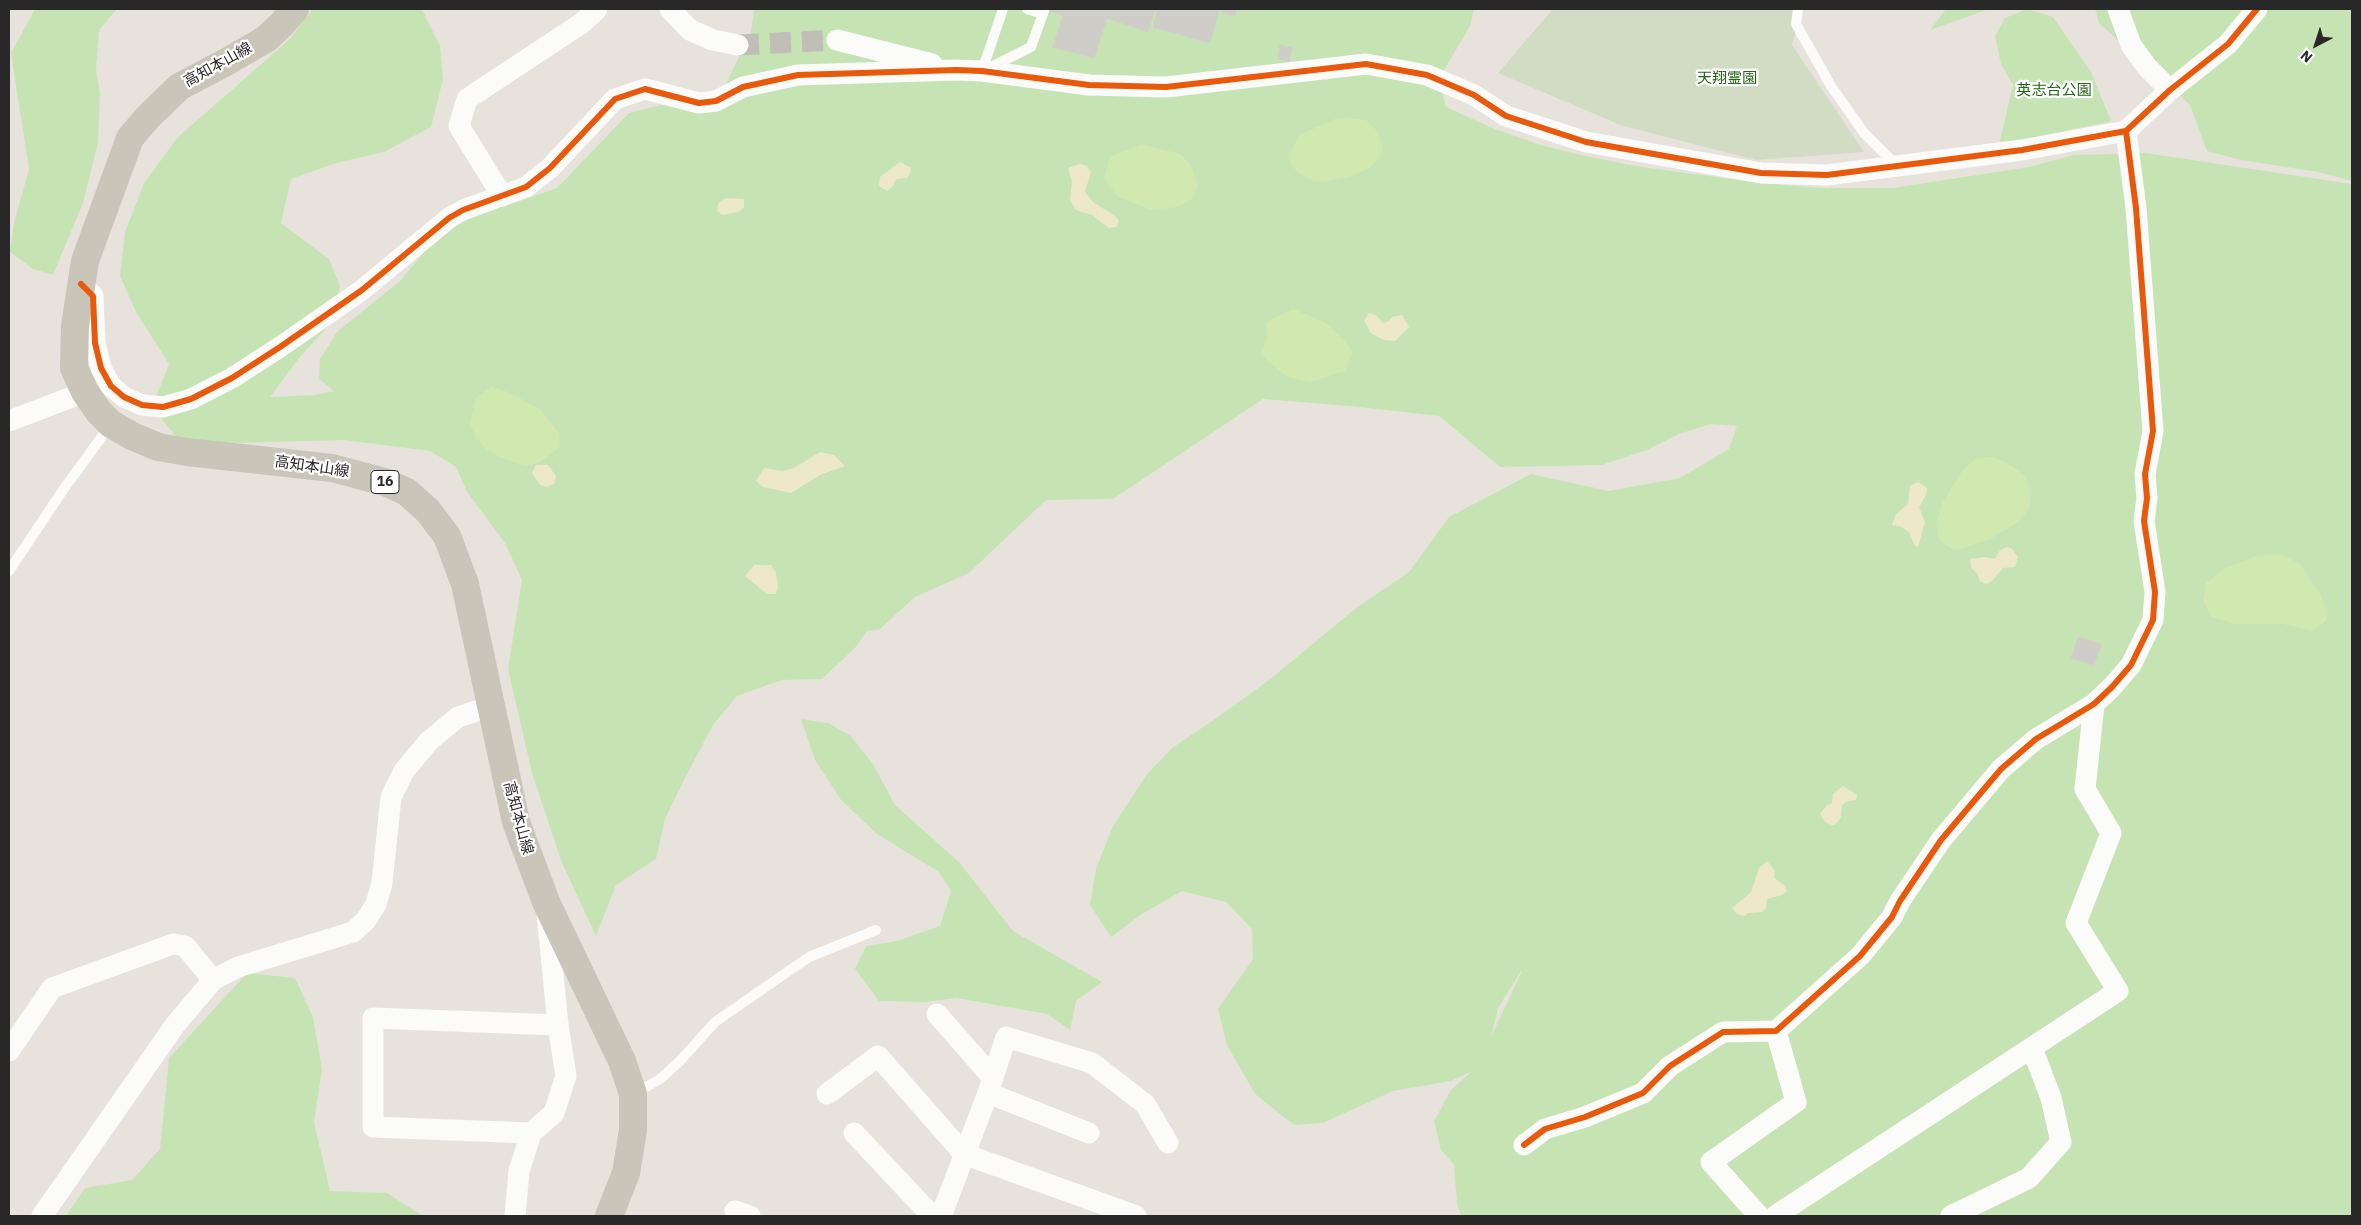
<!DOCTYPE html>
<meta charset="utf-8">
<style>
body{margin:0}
#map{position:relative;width:2361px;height:1225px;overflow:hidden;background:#e7e3dc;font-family:"IBM Plex Sans",sans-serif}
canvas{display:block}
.frame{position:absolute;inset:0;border:10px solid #282828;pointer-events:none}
.north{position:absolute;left:2291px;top:20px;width:50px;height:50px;-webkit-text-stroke:4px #fff;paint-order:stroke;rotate:220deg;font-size:14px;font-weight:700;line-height:20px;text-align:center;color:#282828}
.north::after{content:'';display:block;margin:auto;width:18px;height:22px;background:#282828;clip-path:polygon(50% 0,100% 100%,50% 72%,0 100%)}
</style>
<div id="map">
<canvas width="2361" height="1225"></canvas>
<div class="frame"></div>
<div class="north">N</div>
</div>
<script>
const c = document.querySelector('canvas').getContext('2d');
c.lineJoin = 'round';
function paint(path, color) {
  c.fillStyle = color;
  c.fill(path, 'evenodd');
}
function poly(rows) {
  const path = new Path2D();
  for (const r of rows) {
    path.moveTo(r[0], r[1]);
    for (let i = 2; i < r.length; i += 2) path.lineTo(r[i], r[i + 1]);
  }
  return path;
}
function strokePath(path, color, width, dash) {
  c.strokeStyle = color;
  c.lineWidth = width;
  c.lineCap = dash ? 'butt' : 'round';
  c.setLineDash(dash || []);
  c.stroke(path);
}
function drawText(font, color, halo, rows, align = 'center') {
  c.font = font + ' "IBM Plex Sans","Noto Sans JP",sans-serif';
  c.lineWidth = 4.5;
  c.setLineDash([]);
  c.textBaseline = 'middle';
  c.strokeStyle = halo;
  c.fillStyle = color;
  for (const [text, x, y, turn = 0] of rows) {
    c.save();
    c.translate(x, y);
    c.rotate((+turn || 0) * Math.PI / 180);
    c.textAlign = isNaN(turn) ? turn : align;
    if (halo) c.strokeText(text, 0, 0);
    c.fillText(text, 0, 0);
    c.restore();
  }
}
const green = poly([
 [35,9,117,9,99,30,96,70,100,93,98,143,83,203,53,275,33,269,10,252,14,223,29,169,11,53],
 [312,9,422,9,440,46,443,79,431,127,384,152,336,163,291,179,281,223,329,259,340,286,331,323,299,358,270,397,315,395,334,391,319,379,320,359,337,332,400,281,430,245,458,216,511,204,557,188,629,113,723,90,751,32,754,9,1474,9,1470,26,1439,79,1446,107,1495,129,1544,146,1586,156,1635,166,1760,183,1824,188,1893,188,2029,167,2074,155,2146,153,2352,184,2352,1216,1461,1216,1457,1204,1454,1165,1441,1150,1434,1121,1451,1090,1471,1072,1451,1081,1393,1091,1323,1123,1294,1125,1255,1094,1227,1045,1218,1009,1253,959,1252,929,1226,902,1182,891,1142,914,1111,937,1090,905,1096,869,1113,826,1147,774,1172,748,1218,717,1269,680,1356,608,1409,572,1449,517,1531,474,1609,491,1680,478,1729,449,1737,426,1711,424,1679,434,1647,450,1602,465,1500,467,1439,416,1350,406,1263,399,1113,499,1046,500,969,573,915,597,879,630,867,631,855,648,822,679,782,680,737,696,713,725,685,778,665,819,656,859,616,885,596,936,562,863,532,773,508,669,522,580,505,543,467,492,456,467,430,451,344,440,236,443,178,439,152,407,169,364,136,312,120,276,125,232,144,183,178,137,291,38],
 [1521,971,1522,971,1491,1037,1498,1008],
 [1946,9,1989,9,1930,30],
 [2027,9,2053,17,2091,72,2111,121,1999,145,2013,85,2001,64,1995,36,2005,18],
 [2095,9,2352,9,2352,181,2318,172,2241,160,2207,151,2190,105,2099,23],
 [801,719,828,723,850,735,873,764,895,805,959,862,1013,931,1102,982,1076,1001,1070,1030,1047,1014,957,998,925,1002,879,1001,855,969,866,946,897,941,940,926,951,891,939,872,877,834,841,800,815,760],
 [247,973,295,978,313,1017,322,1070,314,1122,330,1191,387,1193,423,1216,66,1216,85,1188,132,1180,160,1149,169,1058]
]);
const sand = poly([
 [900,162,911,168,910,174,907,178,896,179,893,186,887,191,879,186,880,177],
 [1080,164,1087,166,1091,172,1085,192,1093,202,1115,216,1119,221,1116,227,1109,228,1092,215,1076,210,1070,200,1072,181,1068,168],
 [726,198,744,199,744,208,738,212,722,215,717,210,719,202],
 [1369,313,1376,315,1383,323,1389,321,1392,317,1402,315,1409,327,1395,341,1384,340,1371,333,1364,321],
 [820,452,834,455,845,466,820,475,791,493,763,487,756,481,764,468,782,471,794,468],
 [536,465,548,465,556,476,554,484,547,487,540,485,532,473],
 [1918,482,1927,488,1926,495,1919,507,1925,522,1918,547,1914,545,1909,532,1902,527,1892,525,1896,514,1908,504,1910,486],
 [2007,547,2011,548,2018,557,2015,567,2003,568,1992,581,1986,584,1980,581,1977,573,1971,568,1970,559,1985,557,1995,559,2000,550],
 [754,565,771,565,776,573,778,587,776,594,767,594,745,576],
 [1843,786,1857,795,1856,800,1847,801,1842,805,1841,817,1836,824,1832,825,1825,822,1820,814,1827,805,1832,803,1833,794],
 [1767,861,1775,871,1774,878,1784,885,1787,891,1782,895,1767,899,1766,908,1762,912,1748,913,1744,916,1737,914,1732,908,1751,892,1759,868]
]);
const cemetery = poly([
 [1553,9,1802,9,1792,45,1864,152,1756,160,1623,126,1498,73]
]);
const pitch = poly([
 [1349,118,1366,120,1377,131,1383,148,1379,158,1371,167,1352,176,1324,182,1314,181,1299,173,1291,165,1289,154,1300,135,1335,119],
 [1141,144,1180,154,1191,165,1198,185,1193,198,1177,207,1152,210,1117,196,1104,179,1110,157],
 [1293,309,1326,323,1343,339,1353,352,1345,371,1311,382,1287,377,1260,354,1267,338,1266,322],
 [492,387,508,392,540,409,559,433,560,447,538,463,525,466,500,457,486,449,475,436,470,423,476,397],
 [1991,457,2004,461,2024,475,2031,491,2029,509,2017,523,1990,539,1960,549,1950,548,1939,539,1937,523,1942,503,1963,470,1976,458],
 [2273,554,2281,554,2300,564,2320,594,2327,611,2327,620,2313,631,2284,624,2235,624,2212,617,2203,601,2206,583,2227,567,2254,557]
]);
const building = poly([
 [1043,9,1065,9,1063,15,1043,9],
 [1065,9,1155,9,1148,32,1107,18,1094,58,1053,47,1065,9],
 [1158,9,1219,9,1210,43,1153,27,1158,9],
 [1223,9,1236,9,1235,16,1222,12,1223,9],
 [1280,45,1292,48,1289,62,1278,59,1280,45],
 [2078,637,2101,644,2094,665,2071,658,2078,637]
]);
const streetTunnel = poly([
 [738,45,837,40]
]);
const lane = poly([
 [1027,9,1043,14],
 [1798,9,1796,24,1831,86,1864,133,1896,165],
 [987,69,1031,47,1044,11],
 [982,71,1003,9],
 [9,571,63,490,111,424],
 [634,1094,660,1079,680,1061,715,1022,809,957,876,930]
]);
const street = poly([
 [670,9,690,30,713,40,738,45],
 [2118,9,2131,45,2147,67,2170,90],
 [837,40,932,64],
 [502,196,459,126,467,99,582,23,597,9],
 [81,284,93,296,95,343,101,368,111,386,124,397,142,405,163,407,191,399,232,378,280,347,362,290,449,218,463,210,526,187,550,168,615,99,645,89,699,103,716,101,743,87,798,75,956,70,982,71,1089,85,1166,87,1366,64,1427,75,1474,95,1506,116,1586,142,1761,173,1827,175,2022,150,2126,131,2170,90,2228,44,2257,9],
 [9,421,85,392],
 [937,1014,993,1078],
 [9,1051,52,988,173,944,185,946,213,980],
 [988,1093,1089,1133],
 [827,1094,878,1056,964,1154,1136,1216],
 [531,1133,373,1127,373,1018,558,1025],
 [854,1133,932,1216],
 [1524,1145,1545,1129,1585,1117,1643,1093,1670,1066,1723,1032,1776,1031,1860,956,1892,917,1900,901,1941,840,2001,769,2036,739,2094,704,2112,687,2131,665,2153,620,2155,592,2144,521,2147,498,2145,474,2153,431,2136,208,2126,131],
 [735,1211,750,1216],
 [42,1216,175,1025,213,980,238,967,353,932,366,920,376,904,382,883,391,797,404,771,429,741,458,717,492,706],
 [515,1216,519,1171,531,1133,554,1113,566,1076,558,1025,547,914],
 [941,1216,988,1093,1006,1037,1092,1063,1145,1104,1168,1143],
 [1759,1216,1711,1162,1796,1102,1776,1031],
 [1775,1216,2118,991,2076,923,2111,833,2085,789,2094,704],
 [1951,1216,2029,1178,2061,1142,2051,1098,2032,1048]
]);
const primary = poly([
 [295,9,282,24,266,39,228,61,179,87,148,117,130,138,85,261,75,326,74,368,85,392,99,412,111,424,132,436,158,447,187,452,332,468,385,482,407,492,428,511,447,536,465,584,516,822,546,902,622,1061,633,1094,633,1130,626,1173,609,1216]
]);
const cycleway = poly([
 [81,284,93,296,95,343,101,368,111,386,124,397,142,405,163,407,191,399,232,378,280,347,362,290,449,218,463,210,526,187,550,168,615,99,645,89,699,103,716,101,743,87,798,75,956,70,982,71,1089,85,1166,87,1366,64,1427,75,1474,95,1506,116,1586,142,1761,173,1827,175,2022,150,2126,131,2170,90,2228,44,2257,9],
 [1524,1145,1545,1129,1585,1117,1643,1093,1670,1066,1723,1032,1776,1031,1860,956,1892,917,1900,901,1941,840,2001,769,2036,739,2094,704,2112,687,2131,665,2153,620,2155,592,2144,521,2147,498,2145,474,2153,431,2136,208,2126,131]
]);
const shields = [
 [385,482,28]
];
const shieldNames = [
 ["16",385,482]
];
const streetNames = [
 ["高知本山線",218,65,-29],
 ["高知本山線",312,467,8],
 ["高知本山線",518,818,75]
];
const parkNames = [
 ["天翔霊園",1727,79],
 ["英志台公園",2054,91]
];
paint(green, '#c6e4b3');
paint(sand, '#ede8c9');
paint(cemetery, '#d2dbc3');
paint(pitch, '#d2e8b1');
paint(building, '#cfcdc8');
strokePath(building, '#d2cec8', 1);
strokePath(streetTunnel, '#c1beb8', 21, [21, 11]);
strokePath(lane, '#fbfbfa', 10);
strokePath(street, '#fbfbfa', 21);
strokePath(primary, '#c9c5b8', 28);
strokePath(cycleway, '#e8590c', 6);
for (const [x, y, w] of shields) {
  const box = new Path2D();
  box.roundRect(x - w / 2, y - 11.5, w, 23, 4);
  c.fillStyle = '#fff';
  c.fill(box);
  strokePath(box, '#282828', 1);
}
drawText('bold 14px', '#282828', null, shieldNames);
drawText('15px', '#282828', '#fff', streetNames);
drawText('15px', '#246517', '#fff', parkNames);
</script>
